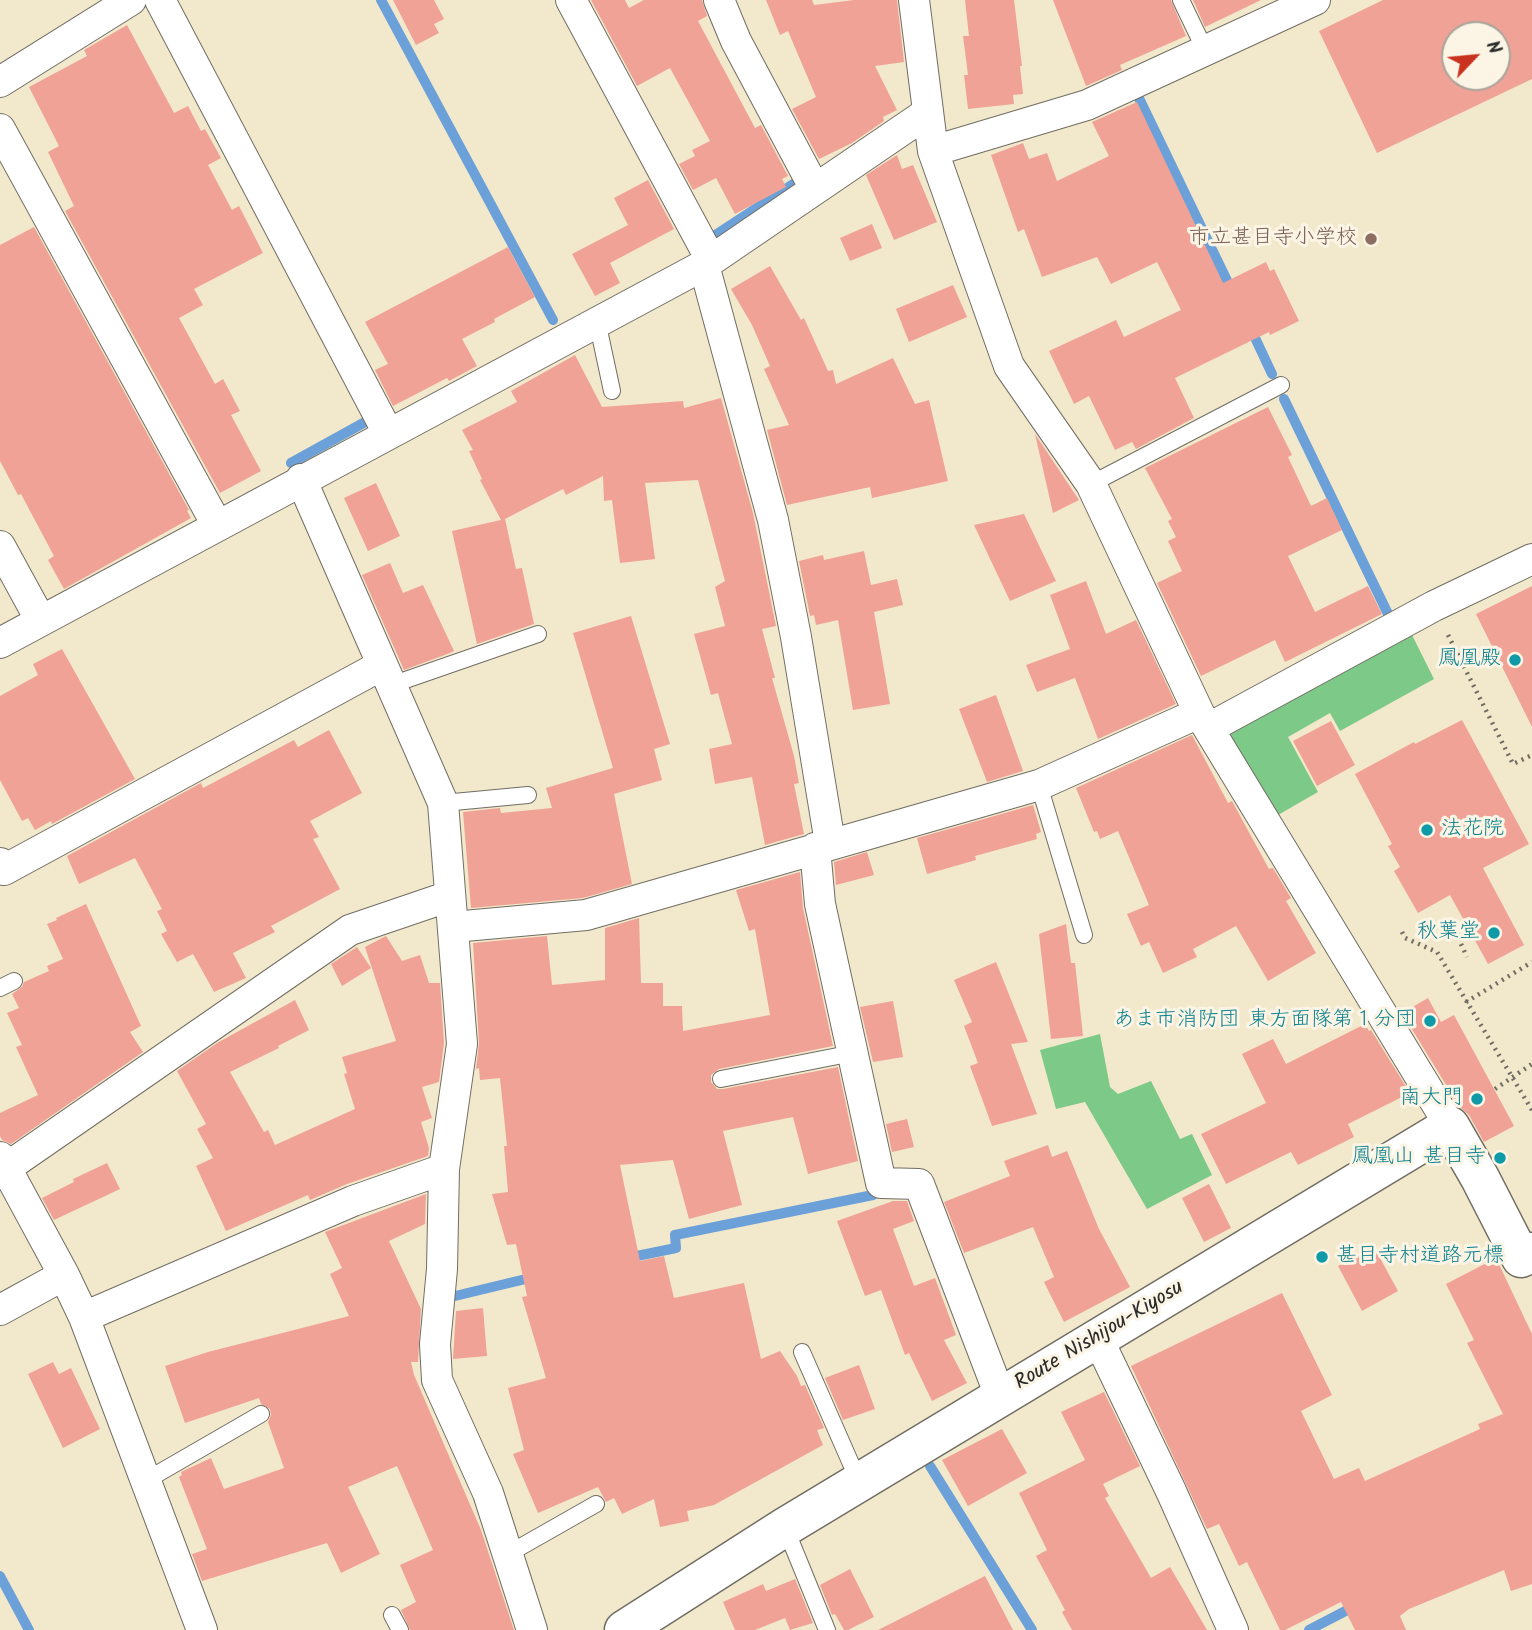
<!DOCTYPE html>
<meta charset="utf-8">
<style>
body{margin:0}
#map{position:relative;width:1532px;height:1630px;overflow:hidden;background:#f2e8cc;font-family:Kalam,sans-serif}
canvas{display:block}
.north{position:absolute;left:1441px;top:21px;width:70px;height:70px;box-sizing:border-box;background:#fcf5e5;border:2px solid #a8a49b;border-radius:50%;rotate:64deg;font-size:19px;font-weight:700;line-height:28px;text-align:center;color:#2b2b2b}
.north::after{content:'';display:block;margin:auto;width:24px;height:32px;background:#c8321e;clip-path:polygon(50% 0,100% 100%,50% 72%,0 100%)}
</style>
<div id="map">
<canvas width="1532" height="1630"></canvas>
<div class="north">N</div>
</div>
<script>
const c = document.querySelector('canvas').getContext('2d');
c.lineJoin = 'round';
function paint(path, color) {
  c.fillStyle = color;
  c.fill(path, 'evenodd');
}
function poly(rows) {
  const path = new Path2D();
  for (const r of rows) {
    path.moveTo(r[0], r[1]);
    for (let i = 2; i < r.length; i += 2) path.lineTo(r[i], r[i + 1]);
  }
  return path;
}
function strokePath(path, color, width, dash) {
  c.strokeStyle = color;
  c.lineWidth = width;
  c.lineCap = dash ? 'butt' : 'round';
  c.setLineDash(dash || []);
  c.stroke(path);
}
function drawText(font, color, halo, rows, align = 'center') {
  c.font = font + ' Kalam,"Klee One",sans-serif';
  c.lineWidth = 6;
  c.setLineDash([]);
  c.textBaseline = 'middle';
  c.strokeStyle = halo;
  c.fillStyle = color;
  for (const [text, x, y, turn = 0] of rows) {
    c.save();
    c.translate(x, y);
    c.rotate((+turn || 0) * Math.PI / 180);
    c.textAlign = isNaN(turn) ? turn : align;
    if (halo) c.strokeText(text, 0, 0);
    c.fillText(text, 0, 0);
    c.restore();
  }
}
const green = poly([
 [1409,629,1434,679,1340,731,1330,713,1288,737,1318,792,1278,815,1229,735],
 [1100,1034,1110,1087,1118,1094,1151,1081,1180,1139,1192,1134,1212,1175,1147,1209,1085,1102,1056,1109,1040,1050]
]);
const stream = poly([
 [381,0,553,320],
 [1136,92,1232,291],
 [714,236,801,179],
 [1250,327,1272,374],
 [1284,399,1389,616],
 [291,463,367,421],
 [627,1258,676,1248,675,1235,873,1195],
 [455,1296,534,1277],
 [930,1466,1032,1630],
 [0,1576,29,1630],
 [1309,1630,1357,1605]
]);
const building = poly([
 [393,0,434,0,444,19,434,24,439,33,416,45],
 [591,0,625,0,629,8,644,0,702,0,707,16,698,21,755,128,761,125,788,176,782,179,786,187,735,214,716,178,693,190,679,164,695,156,692,150,710,141,670,68,637,86],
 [766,0,812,0,814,5,854,0,897,0,904,62,875,66,897,110,883,117,884,121,852,143,819,159,792,109,816,97,788,31,780,35],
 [965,0,1014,0,1022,66,1020,66,1023,94,1013,95,1014,104,968,109,964,75,968,75,963,36,969,36],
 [1053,0,1171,0,1186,36,1120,65,1122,70,1086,86],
 [1193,0,1261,0,1205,27],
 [1383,0,1532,0,1532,79,1377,153,1319,31],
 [1455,35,1497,35,1497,77,1455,77],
 [127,25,174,113,188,106,201,131,205,129,221,158,208,165,232,210,239,206,263,253,194,289,203,305,179,318,215,384,223,379,240,411,231,415,261,471,220,493,65,211,74,206,48,152,59,146,29,87,87,56,84,50],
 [1137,102,1223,283,1266,262,1270,271,1274,269,1299,321,1270,335,1269,332,1175,378,1194,418,1136,449,1132,442,1115,450,1089,396,1074,404,1049,351,1116,320,1124,337,1181,310,1157,262,1111,284,1097,257,1042,277,1024,229,1018,232,991,155,1023,143,1029,159,1047,153,1057,181,1109,156,1092,122],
 [897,155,902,169,913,165,937,222,894,240,866,175],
 [648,180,674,229,610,263,620,283,595,296,572,254,628,225,614,198],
 [872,224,882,248,850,261,840,238],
 [34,227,189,510,187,511,191,518,64,589,48,560,54,556,21,494,18,495,0,461,0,245],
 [508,247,535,297,494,319,495,322,462,339,477,366,449,381,447,378,393,406,375,370,388,364,365,322],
 [770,266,801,320,804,318,828,371,833,370,836,384,893,358,915,404,929,400,948,481,872,498,870,487,787,505,767,430,789,425,764,369,770,366,752,325,731,289],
 [953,285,967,317,909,342,896,309],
 [575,355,602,407,683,401,684,408,721,398,753,513,776,626,762,629,775,678,772,678,794,756,799,783,794,784,804,834,765,845,752,777,715,784,709,749,732,744,718,693,711,695,694,634,725,626,715,587,725,581,698,480,645,483,655,559,620,563,612,500,604,501,603,476,566,495,563,489,505,519,516,569,522,568,534,624,477,644,452,531,501,520,480,480,482,479,469,451,473,450,462,430,517,402,511,391],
 [1268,407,1292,455,1288,457,1311,506,1327,498,1342,530,1288,556,1315,612,1368,586,1382,614,1285,662,1275,640,1201,676,1157,583,1182,571,1168,541,1176,537,1168,521,1172,519,1145,468],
 [1035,434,1079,500,1053,513],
 [376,483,400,536,368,551,344,498],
 [1024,514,1056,581,1010,601,974,525],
 [864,551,871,585,897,579,903,605,874,612,890,704,853,710,838,620,816,625,814,615,810,616,799,561,823,555,824,560],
 [390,563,403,593,423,585,454,651,450,653,404,670,362,575],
 [1086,581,1106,634,1136,620,1176,704,1098,739,1075,678,1037,692,1026,665,1070,649,1050,595],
 [1532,586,1532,727,1476,614],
 [631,616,670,744,654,749,662,780,614,794,632,884,583,898,471,908,463,812,500,808,501,813,552,808,546,788,613,768,573,633],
 [62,649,135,779,52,824,51,821,35,830,28,818,22,821,0,780,0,696,38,675,33,664],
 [996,695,1023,771,987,782,959,709],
 [1462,720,1529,844,1483,868,1524,945,1488,964,1450,895,1418,913,1394,871,1400,867,1388,846,1392,844,1355,774,1414,742,1415,744],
 [1331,721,1355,765,1317,786,1293,741],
 [329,730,362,793,310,821,319,837,313,839,340,889,271,926,275,932,233,953,246,978,214,992,193,954,177,962,161,934,167,931,157,911,162,909,135,858,79,884,67,856,201,783,203,788,294,740,298,747],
 [1192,735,1228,803,1232,801,1269,869,1273,868,1291,898,1286,901,1316,953,1268,981,1236,926,1193,949,1197,957,1163,973,1149,942,1141,946,1127,914,1149,905,1118,831,1100,839,1097,831,1094,832,1076,788],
 [1033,805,1041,832,1036,834,1037,839,975,856,976,860,927,874,917,838],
 [867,852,874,875,836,885,834,862],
 [800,872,803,908,833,1046,719,1069,711,1075,711,1082,717,1089,723,1089,838,1067,858,1161,808,1174,793,1117,723,1131,742,1205,689,1219,673,1160,620,1165,640,1261,664,1256,674,1298,744,1283,761,1359,780,1351,797,1376,801,1386,805,1385,824,1428,817,1430,823,1445,714,1505,687,1511,689,1521,660,1527,654,1499,622,1514,614,1498,606,1502,598,1487,538,1513,513,1454,524,1450,508,1388,546,1378,522,1297,527,1296,516,1244,507,1245,492,1194,508,1192,504,1146,507,1146,500,1078,480,1080,479,1068,476,1069,479,1043,473,943,547,936,552,985,605,980,605,928,639,918,641,983,663,983,663,1006,682,1006,683,1031,770,1015,755,929,749,931,736,890],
 [86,904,141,1026,130,1032,143,1052,11,1144,2,1140,0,1136,0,1113,38,1095,16,1047,22,1045,7,1013,19,1008,12,994,22,987,24,982,49,971,47,966,63,959,47,924,57,920,56,918],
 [1066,924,1071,963,1075,963,1083,1036,1051,1039,1039,934],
 [386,936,402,961,420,955,429,983,440,983,444,1043,439,1082,422,1087,432,1118,421,1122,429,1148,428,1156,347,1184,310,1200,308,1195,226,1231,196,1166,213,1158,197,1129,206,1124,177,1071,217,1043,295,1000,309,1030,278,1046,279,1048,230,1072,264,1132,268,1130,275,1145,355,1109,344,1074,347,1073,342,1057,396,1041,365,947],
 [357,947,371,968,342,986,331,964],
 [996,962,1028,1042,1011,1044,1037,1114,992,1126,970,1066,978,1063,964,1026,972,1022,954,980],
 [1428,998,1441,1022,1454,1015,1514,1126,1484,1142,1469,1115,1459,1106,1402,1013],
 [893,1001,903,1057,873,1062,860,1007],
 [1365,1024,1369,1031,1371,1030,1410,1093,1348,1124,1354,1137,1298,1165,1291,1152,1226,1184,1201,1134,1266,1103,1242,1054,1273,1039,1286,1064],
 [907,1119,914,1147,892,1152,886,1124],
 [1048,1145,1052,1157,1067,1151,1099,1229,1130,1287,1064,1322,1044,1282,1054,1277,1033,1227,964,1253,944,1202,1010,1176,1004,1161],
 [107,1163,120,1189,54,1220,42,1198,74,1182,73,1179],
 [1209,1184,1231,1228,1204,1242,1182,1198],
 [426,1194,425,1224,389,1241,421,1309,418,1362,411,1362,414,1375,481,1530,514,1630,410,1630,401,1610,416,1602,400,1565,433,1550,397,1466,348,1487,380,1554,341,1573,327,1543,202,1581,192,1554,207,1549,179,1477,182,1475,181,1472,211,1458,224,1489,284,1468,268,1422,271,1415,270,1409,261,1404,259,1398,185,1423,165,1366,208,1352,349,1316,330,1274,342,1268,325,1232],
 [893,1201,907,1201,914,1221,893,1229,914,1286,935,1278,956,1335,944,1340,967,1383,932,1401,909,1353,905,1355,881,1290,865,1296,837,1221],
 [1374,1247,1398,1291,1362,1311,1338,1266],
 [1496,1258,1532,1334,1532,1584,1511,1591,1504,1570,1409,1609,1400,1616,1406,1630,1355,1630,1341,1602,1285,1630,1280,1630,1247,1562,1239,1566,1219,1524,1207,1529,1131,1366,1282,1293,1332,1395,1301,1411,1334,1479,1359,1468,1365,1481,1480,1429,1478,1424,1503,1414,1467,1343,1474,1340,1446,1284],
 [483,1308,487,1356,453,1359,456,1311],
 [53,1362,59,1374,71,1368,100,1429,63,1448,28,1374],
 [859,1365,875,1409,843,1420,825,1378],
 [1104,1392,1140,1466,1103,1484,1109,1496,1105,1498,1151,1578,1170,1567,1207,1630,1072,1630,1062,1612,1065,1610,1036,1556,1047,1550,1019,1493,1085,1460,1061,1412],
 [1002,1429,1027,1473,968,1506,942,1460],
 [850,1569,874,1617,848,1630,844,1630,835,1614,832,1615,820,1585],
 [985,1576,1013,1630,878,1630],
 [795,1579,813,1623,790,1630,785,1618,755,1630,735,1630,723,1602,763,1584,766,1591]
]);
const path = poly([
 [1448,635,1513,764,1532,755],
 [1402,932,1405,938,1437,952,1532,1110],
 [1461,944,1467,957],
 [1466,1002,1532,962],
 [1495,1089,1532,1064]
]);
const service = poly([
 [1181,0,1205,50],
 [597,321,612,391],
 [1091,484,1281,385],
 [391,685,538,634],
 [1039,785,1084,935],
 [443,803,528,795],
 [0,988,14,981],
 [721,1079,853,1053],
 [802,1352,859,1482],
 [145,1481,261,1414],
 [785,1527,827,1630],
 [508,1554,596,1504],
 [392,1615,400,1630]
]);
const minor = poly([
 [160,0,388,433],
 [571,0,711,260],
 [719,0,736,41,815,189],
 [914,0,933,151,1009,366,1091,484,1199,713,1450,1126],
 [0,82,131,0],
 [0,129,217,525],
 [933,151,1087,105,1315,0],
 [704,265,773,520,796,637,830,843],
 [301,479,443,803,462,1044,444,1169,442,1269,435,1344,437,1380,488,1493,532,1630],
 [0,546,41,621],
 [0,643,704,265,927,113],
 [1209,728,1434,606,1532,559],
 [815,848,820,904,881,1183,919,1184,1000,1396],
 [0,863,4,870,382,665],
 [453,927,586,915,1039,785,1199,713],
 [0,1157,64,1275,84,1317,202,1630],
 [6,1168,350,930,450,896],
 [0,1310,64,1275],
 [84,1317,353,1201,444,1169],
 [1098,1339,1171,1491,1233,1630]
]);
const secondary = poly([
 [624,1630,785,1527,1450,1126,1480,1178,1521,1258,1532,1252]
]);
const markers = [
 [1371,239,7,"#8d6e63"],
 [1515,660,7,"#0f9aa8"],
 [1427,830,7,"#0f9aa8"],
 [1494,933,7,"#0f9aa8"],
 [1430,1021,7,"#0f9aa8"],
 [1477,1099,7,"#0f9aa8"],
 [1500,1158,7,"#0f9aa8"],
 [1322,1257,7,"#0f9aa8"]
];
const educationNames = [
 ["市立甚目寺小学校",1357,239]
];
const cultureNames = [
 ["鳳凰殿",1501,660],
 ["法花院",1441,830,"left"],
 ["秋葉堂",1480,933],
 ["あま市消防団 東方面隊第１分団",1416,1021],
 ["南大門",1463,1099],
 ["鳳凰山 甚目寺",1486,1158],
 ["甚目寺村道路元標",1336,1257,"left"]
];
const streetNames = [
 ["Route Nishijou-Kiyosu",1100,1337,-31]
];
paint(green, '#7cc988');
strokePath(stream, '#6ba0d8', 10);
paint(building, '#f0a296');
strokePath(service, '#716d63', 18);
strokePath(minor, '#716d63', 32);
strokePath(secondary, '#716d63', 41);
strokePath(path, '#716d63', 4.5, [2, 5]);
strokePath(service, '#fff', 16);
strokePath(minor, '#fff', 30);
strokePath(secondary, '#fff', 38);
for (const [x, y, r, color] of markers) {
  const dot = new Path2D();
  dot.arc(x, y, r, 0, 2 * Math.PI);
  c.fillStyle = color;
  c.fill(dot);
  strokePath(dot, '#fcf5e5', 2.5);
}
drawText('21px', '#785e54', '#fcf5e5', educationNames, 'right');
drawText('21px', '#0d838f', '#fcf5e5', cultureNames, 'right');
drawText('21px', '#2b2b2b', '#fcf5e5', streetNames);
</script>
